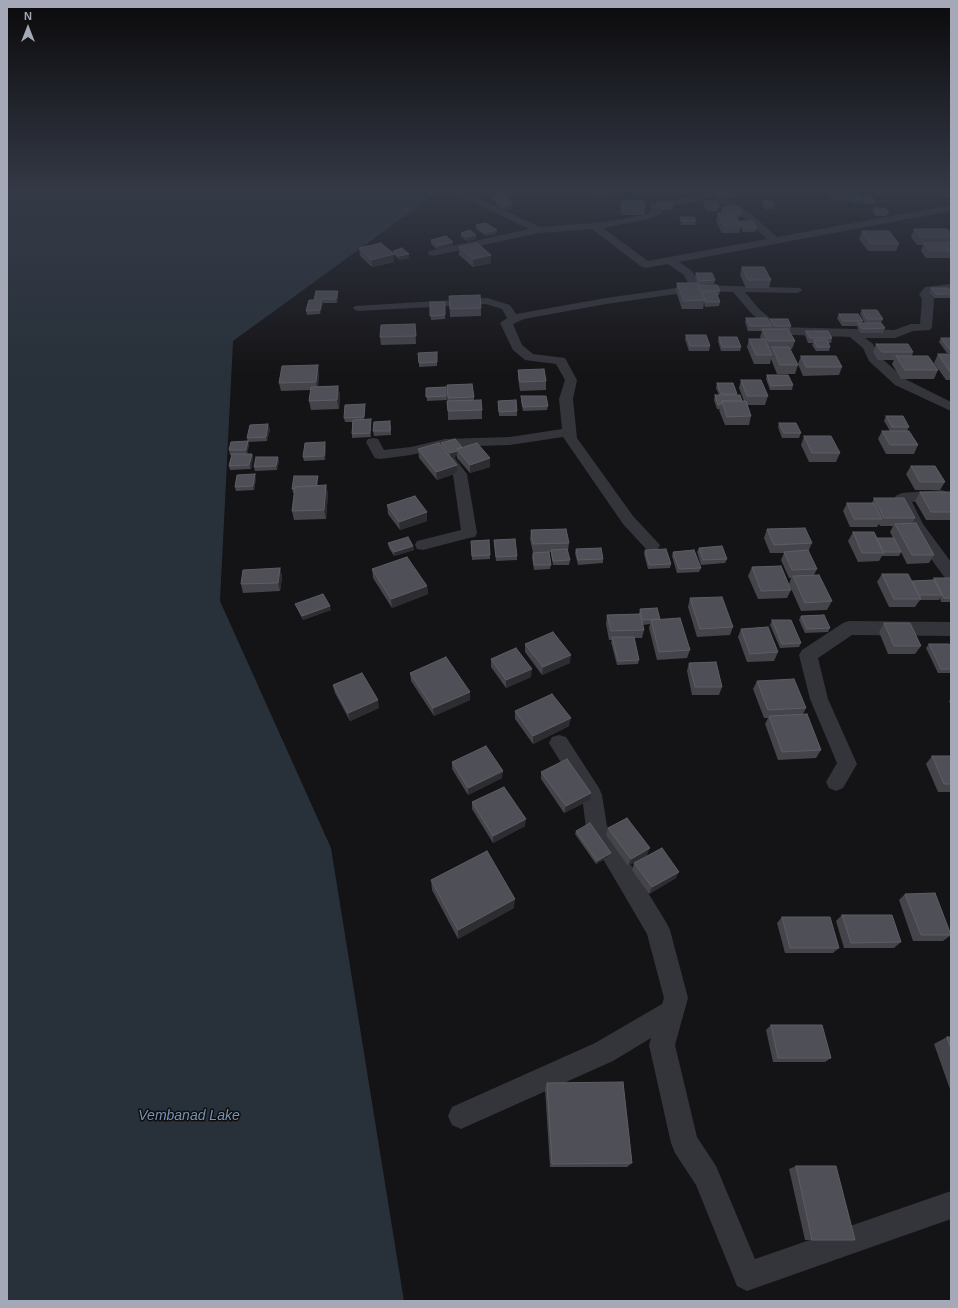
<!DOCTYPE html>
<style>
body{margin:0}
#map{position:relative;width:958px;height:1308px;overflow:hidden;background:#141315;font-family:Helvetica,sans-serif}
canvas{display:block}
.frame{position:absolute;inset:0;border:8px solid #a4a8b7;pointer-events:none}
.north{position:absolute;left:8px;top:8px;width:40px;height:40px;-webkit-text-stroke:3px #0f0e10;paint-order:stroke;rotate:0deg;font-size:11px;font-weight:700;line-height:16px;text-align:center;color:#a4a8b7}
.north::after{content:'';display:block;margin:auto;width:14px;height:18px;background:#a4a8b7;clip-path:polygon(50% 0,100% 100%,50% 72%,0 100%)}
</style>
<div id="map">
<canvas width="958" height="1308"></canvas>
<div class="frame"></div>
<div class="north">N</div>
</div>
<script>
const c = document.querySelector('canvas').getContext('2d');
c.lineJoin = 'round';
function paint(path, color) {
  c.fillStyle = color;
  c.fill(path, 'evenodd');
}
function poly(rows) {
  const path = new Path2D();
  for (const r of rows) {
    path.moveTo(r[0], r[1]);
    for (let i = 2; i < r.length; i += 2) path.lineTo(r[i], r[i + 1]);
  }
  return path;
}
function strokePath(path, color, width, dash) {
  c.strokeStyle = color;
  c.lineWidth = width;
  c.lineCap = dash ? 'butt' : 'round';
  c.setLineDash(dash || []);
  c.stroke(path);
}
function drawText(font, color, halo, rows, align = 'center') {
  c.font = font + ' Helvetica,sans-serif';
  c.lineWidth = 3;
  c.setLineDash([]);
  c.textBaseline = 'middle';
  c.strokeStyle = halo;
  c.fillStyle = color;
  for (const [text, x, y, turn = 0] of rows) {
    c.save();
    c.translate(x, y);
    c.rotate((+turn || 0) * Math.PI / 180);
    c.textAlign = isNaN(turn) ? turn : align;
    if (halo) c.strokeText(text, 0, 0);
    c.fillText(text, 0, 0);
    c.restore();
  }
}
const water = poly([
 [7,192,438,192,233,341,220,601,331,848,404,1301,7,1301]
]);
const street = poly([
 [453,192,465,192,540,227,594,223,623,219,647,214,652,211,649,206,651,204,696,196,705,192,720,192,726,199,743,208,758,220,777,237,951,205,951,211,679,262,692,271,701,285,800,288,802,290,800,292,796,293,745,292,759,309,771,319,776,327,894,330,911,324,920,324,922,299,919,294,921,292,925,287,951,284,951,290,932,292,931,294,934,299,932,327,930,330,913,331,895,338,865,338,873,344,879,356,905,379,951,402,951,411,895,385,869,361,863,348,850,337,768,334,762,323,751,313,733,292,697,291,606,304,524,319,513,324,522,345,533,354,565,358,577,380,573,399,577,438,633,516,660,545,658,549,652,550,646,549,623,524,563,437,510,445,445,447,447,448,467,474,477,533,475,537,469,538,423,550,417,549,415,545,417,541,461,530,453,475,435,451,436,449,411,455,380,459,375,458,373,455,366,442,368,439,373,438,378,439,384,450,411,447,445,439,510,437,562,429,559,399,565,380,556,364,525,360,513,350,500,323,507,318,502,309,486,304,359,311,355,310,353,308,355,306,487,298,510,305,516,314,606,298,690,286,684,275,668,264,646,268,642,267,592,229,539,233,433,256,429,255,428,253,429,251,529,229,453,192],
 [713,196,720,203,737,212,767,239,648,261,603,228,653,218,663,212,660,208,698,201,713,196],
 [942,490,947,492,950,495,947,498,912,502,923,524,951,562,951,580,945,578,910,530,894,498,897,495,902,493,942,490],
 [849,621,951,622,951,636,852,635,818,658,828,699,857,764,843,788,836,791,829,788,826,782,837,763,810,699,799,655,802,650,843,623,849,621],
 [559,735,566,737,599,788,602,795,607,826,666,922,670,930,688,998,675,1045,697,1137,716,1166,755,1259,951,1191,951,1219,747,1291,737,1286,696,1185,675,1153,671,1143,649,1045,651,1038,613,1061,470,1125,461,1129,452,1125,448,1116,452,1107,595,1043,662,1004,664,998,647,934,589,835,586,828,582,797,549,743,552,737,559,735]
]);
const wall = poly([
 [557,192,575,192,562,196],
 [589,192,608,192,608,195,598,198],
 [635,192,647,192,646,193,639,195],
 [719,192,735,192,736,194,735,197,721,197],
 [830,192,843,192,844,194,845,192,856,192,861,199,860,203,851,203,846,197,845,200,833,200,829,194],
 [940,192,951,192,951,197,945,197],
 [492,195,510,201,509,201,513,204,512,208,504,210,496,205,497,202,492,199],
 [863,196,875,201,874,204,865,204,862,200],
 [621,200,645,208,644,215,622,215,620,208],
 [763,200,775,205,773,209,765,209,762,204],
 [704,201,719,207,718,211,706,211,703,204],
 [657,202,673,206,672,210,658,210,656,206],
 [722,207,742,213,741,217,737,217,740,223,740,221,757,228,756,232,743,232,741,227,739,233,722,233,716,221,718,213,722,213,721,211],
 [874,208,889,212,887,216,876,216,872,211],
 [680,217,696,221,695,225,681,225,680,221],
 [476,225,497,230,496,234,486,236,476,229],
 [914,229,951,234,951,258,926,258,921,251,923,245,917,245,911,237],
 [862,231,899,244,896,251,868,251,859,239],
 [461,233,476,235,476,239,467,241,461,237],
 [431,240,453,242,453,246,438,250,431,244],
 [459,247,491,255,491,263,473,267,459,255],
 [359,248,393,254,393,251,409,258,400,260,394,255,394,262,372,267,360,256],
 [742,267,771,280,769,288,746,288,740,275],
 [696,273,715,280,714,284,698,285,720,291,719,295,717,295,720,302,719,306,705,307,704,303,703,309,682,309,676,291,677,283,697,283,695,277],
 [931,288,951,292,950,298,934,298,929,292],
 [338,291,338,295,337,303,323,303,320,314,307,315,306,311,314,300],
 [449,296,481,308,481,316,450,317],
 [430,302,445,302,445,319,431,320],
 [862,310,883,319,881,323,885,328,883,333,860,333,857,327,858,326,842,326,837,318,839,314,863,321,862,323,865,323,860,314],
 [746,318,769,323,770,319,791,326,790,330,789,330,795,341,792,349,790,349,798,365,795,374,777,374,771,359,770,364,754,364,747,347,749,339,761,339,760,337,762,331,748,331,745,322],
 [415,324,416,344,381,345,380,337],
 [806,331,832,338,831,343,828,343,830,347,829,351,816,351,812,345,813,343,808,343,805,335],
 [686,335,710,346,709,351,689,351,685,339],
 [719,337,741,347,740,351,721,351,718,341],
 [941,338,951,338,951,353,947,353,939,342],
 [876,344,913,352,912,356,938,370,934,379,901,379,892,364,894,360,878,360,873,352],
 [437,352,437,366,419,367,419,363],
 [938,354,951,354,951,380,946,380,934,363],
 [801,356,842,367,839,375,803,376,798,364],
 [518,370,546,381,546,390,520,391,518,378],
 [319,373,318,387,338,386,340,395,339,409,311,410,309,401,311,390,281,391,279,383],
 [767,375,793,385,792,390,770,390,766,379],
 [741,380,768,396,765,405,747,405,751,416,749,425,725,425,719,410,720,409,717,409,714,400,715,395,719,395,716,388,717,383,737,394,736,395,742,401,744,401,739,388],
 [447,385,474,397,474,400,482,410,482,419,448,420],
 [446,387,447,400,427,401,426,388],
 [521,396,548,406,547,410,523,411,521,401],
 [498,401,517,411,517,416,499,416],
 [365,408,364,419,371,423,371,437,352,438,352,422,345,422,344,418],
 [886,416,909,427,907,431,918,445,914,454,886,454,878,439,882,431,890,431,884,421],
 [779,423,801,433,799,438,782,438,778,427],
 [391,425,391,435,374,436,373,431],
 [270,429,267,441,248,442,247,438],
 [804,436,840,453,836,462,809,462,801,445],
 [248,441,249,445,247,454,252,454,253,458,251,469,230,470,229,466,232,455,230,455,229,450],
 [441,443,462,447,490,458,490,467,470,473,457,458,457,456,451,458,457,473,437,480,419,458,418,449,442,446],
 [326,446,325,460,304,461,303,457],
 [279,461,277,470,255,471,254,467],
 [911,466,945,482,940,490,915,490,906,474],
 [318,476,318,486,326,485,328,494,326,519,294,520,292,511,295,493,293,493,292,489],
 [256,479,254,490,236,491,235,487],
 [920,492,951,494,951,520,926,520,915,501],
 [874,498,915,518,912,523,934,555,929,563,907,564,901,552,899,556,882,556,879,561,858,562,848,541,853,532,876,538,893,538,890,532,893,526,880,526,879,524,877,527,850,527,843,511,847,503,872,503],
 [387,505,427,512,427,521,400,530,388,514],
 [767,529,812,543,808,552,817,569,814,575,832,601,827,610,801,611,789,584,791,578,789,578,781,560,784,553,770,553,764,538],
 [531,530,569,543,568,551,570,560,569,565,553,565,551,554,551,552,549,552,551,565,550,569,534,570,532,557,533,553,530,539],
 [494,540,517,556,517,560,496,561],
 [388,543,413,546,414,550,394,556,389,548],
 [471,545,490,555,490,559,472,560],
 [699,548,727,559,725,563,701,565,697,552],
 [576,549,603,559,603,563,578,565,575,553],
 [645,550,671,564,670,568,648,569,644,554],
 [673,552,701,568,699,572,677,573,672,556],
 [752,567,791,590,787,598,758,599,748,576],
 [280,568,282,577,280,591,243,593,241,584],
 [372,569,427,586,428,594,392,608,373,578],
 [882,574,912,581,933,580,934,578,951,578,951,602,941,602,940,598,939,600,920,600,915,607,889,607,877,582],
 [690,598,733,627,730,635,697,637,688,607],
 [295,604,331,610,303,620],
 [640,609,660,619,690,650,687,658,657,660,649,628,650,624,643,625,644,630,642,638,634,638,639,660,638,664,617,665,611,642,612,640,609,640,606,624,607,615,639,614],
 [801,616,830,628,828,632,805,633,799,620],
 [772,620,801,643,799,647,780,648,770,625],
 [884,623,921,646,915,654,888,654,879,632],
 [741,629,778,652,774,661,747,662,738,637],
 [525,644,570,663,542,675,525,652],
 [929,644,951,647,951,673,938,673,926,648],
 [491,659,531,677,506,688,491,667],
 [689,663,722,687,719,695,692,695,687,671],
 [410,673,470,692,470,700,434,716,411,681],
 [757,681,806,708,803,714,821,750,816,758,778,760,765,724,768,718,764,718,753,689],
 [333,685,379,708,350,721,335,693],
 [951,699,951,706,949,701],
 [515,711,569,726,533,744,515,719],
 [932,756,951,756,951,792,938,792,926,764],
 [452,762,502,778,468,795,452,769],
 [541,772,590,800,564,813,541,779],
 [472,802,525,826,493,843,472,809],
 [608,828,647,855,628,866,606,835],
 [576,831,610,856,596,864,575,834],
 [634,863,676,878,649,894,632,870],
 [431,880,514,908,458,939,432,890],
 [905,894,951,935,943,941,913,941,899,900],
 [842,915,901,942,894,948,844,948,836,921],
 [782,917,839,948,833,953,785,953,777,923],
 [771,1025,831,1058,825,1062,773,1062,766,1030],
 [947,1037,951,1037,951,1092,934,1044],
 [547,1083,632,1163,627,1167,550,1167,545,1088],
 [796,1166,855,1240,805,1240,789,1169]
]);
const shadedWall = poly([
 [563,192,575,192,562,196],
 [606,192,608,192,608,195,598,198,598,194],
 [640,192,647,192,646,193,639,195],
 [510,198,510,201,505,202,505,199],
 [513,204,512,208,504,210,504,206],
 [497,230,496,234,486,236,486,233],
 [476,235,476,239,467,241,467,237],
 [453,242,453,246,438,250,438,246],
 [394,254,394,262,372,267,371,260],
 [409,254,409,258,400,260,399,256],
 [491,255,491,263,473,267,473,259],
 [338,291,338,295,337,303,336,299],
 [322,299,323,303,320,314,320,310],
 [318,365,319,373,317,390,316,382],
 [338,386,340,395,339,409,337,400],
 [371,419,371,437,370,433],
 [268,424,270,429,267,441,266,437],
 [248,441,249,445,247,454,246,450],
 [325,442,326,446,325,460,324,456],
 [457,451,457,456,450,458,450,453],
 [252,454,253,458,251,469,249,465],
 [278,457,279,461,277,470,276,466],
 [490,458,490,467,470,473,470,465],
 [457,465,457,473,437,480,436,472],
 [255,474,256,479,254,490,253,486],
 [318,476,318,480,317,492,316,488],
 [326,485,328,494,326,519,324,510],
 [427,512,427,521,400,530,399,522],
 [413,546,414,550,394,556,394,552],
 [280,568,282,577,280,591,278,583],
 [427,586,428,594,392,608,391,599],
 [330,606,331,610,303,620,302,616],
 [571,655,570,663,542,675,543,667],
 [532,669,531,677,506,688,506,680],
 [470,692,470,700,434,716,433,708],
 [378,700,379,708,350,721,348,713],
 [571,718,569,726,533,744,533,736],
 [503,771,502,778,468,795,468,788],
 [591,793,590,800,564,813,566,806],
 [526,819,525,826,493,843,493,836],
 [650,848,647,855,628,866,631,859],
 [611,853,610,856,596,864,597,861],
 [679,872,676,878,649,894,652,887],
 [515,899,514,908,458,939,458,930]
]);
const building = poly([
 [503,192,510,198,505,199,513,204,504,206,497,201,500,200,492,195,503,192],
 [595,192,606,192,598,194,595,192],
 [721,192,735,192,736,194,722,194,721,192],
 [832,192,843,192,846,196,834,196,832,192],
 [847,192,856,192,861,199,852,199,847,192],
 [863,196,871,196,875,201,867,201,863,196],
 [621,200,643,200,645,208,623,208,621,200],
 [763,200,772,200,775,205,766,205,763,200],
 [704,201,716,201,719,207,707,207,704,201],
 [657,202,671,202,673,206,659,206,657,202],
 [722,207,739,207,742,213,725,213,722,207],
 [874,208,885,208,889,212,877,213,874,208],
 [718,213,735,213,741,226,724,226,718,213],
 [680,217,694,217,696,221,682,221,680,217],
 [740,221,753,221,757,228,744,228,740,221],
 [486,223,497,230,486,233,476,225,486,223],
 [914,229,947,229,951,234,951,237,920,237,914,229],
 [470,230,476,235,467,237,461,233,470,230],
 [862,231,889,231,899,244,871,244,862,231],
 [446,236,453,242,438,246,431,240,446,236],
 [381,243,394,254,371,260,359,248,381,243],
 [477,243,491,255,473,259,459,247,477,243],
 [924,243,951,243,951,251,930,251,924,243],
 [402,248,409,254,399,256,393,251,402,248],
 [742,267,764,267,771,280,748,280,742,267],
 [696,273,712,273,715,280,699,281,696,273],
 [677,283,698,283,705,300,684,301,677,283],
 [698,285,717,285,720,291,701,291,698,285],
 [931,288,948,288,951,292,951,294,936,294,931,288],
 [316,291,338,291,336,299,322,299,320,310,306,311,309,300,314,300,316,291],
 [702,292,716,292,720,302,706,302,702,292],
 [480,295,481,308,450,309,449,296,480,295],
 [430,302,445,302,445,315,430,316,430,302],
 [862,310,877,310,883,319,867,319,862,310],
 [839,314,858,314,863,321,843,321,839,314],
 [746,318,767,318,771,326,750,326,746,318],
 [770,319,788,319,791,326,774,326,770,319],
 [858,323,881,323,885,328,862,329,858,323],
 [415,324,416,336,380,337,381,325,415,324],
 [762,329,788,329,795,341,768,341,762,329],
 [806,331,828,331,832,338,810,338,806,331],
 [686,335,706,335,710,346,690,346,686,335],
 [719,337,737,337,741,347,722,347,719,337],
 [941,338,951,338,951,349,949,349,941,338],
 [749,339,765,339,772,355,756,355,749,339],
 [814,340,827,340,830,347,817,347,814,340],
 [876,344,908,344,913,352,882,352,876,344],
 [772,347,789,347,798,365,780,365,772,347],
 [437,352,437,362,419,363,418,353,437,352],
 [938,354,951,354,951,372,950,372,938,354],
 [801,356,836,356,842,367,806,367,801,356],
 [896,356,928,356,938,370,905,370,896,356],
 [318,365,316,382,279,383,282,366,318,365],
 [544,369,546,381,520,382,518,370,544,369],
 [767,375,788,375,793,385,771,386,767,375],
 [741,380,761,380,768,396,747,396,741,380],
 [717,383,733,383,737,394,721,394,717,383],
 [472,384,474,397,448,398,447,385,472,384],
 [338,386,337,400,309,401,311,387,338,386],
 [446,387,446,396,426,397,426,388,446,387],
 [715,395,740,395,742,401,722,401,721,404,718,405,715,395],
 [521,396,546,396,548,406,523,407,521,396],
 [481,400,482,410,448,411,447,401,481,400],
 [516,400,517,411,499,412,498,401,516,400],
 [722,401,746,401,751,416,727,417,722,401],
 [365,404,364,417,344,418,345,405,365,404],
 [886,416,903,416,909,427,892,427,886,416],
 [371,419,370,433,352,434,353,420,371,419],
 [390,421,390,431,373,431,374,422,390,421],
 [779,423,796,423,801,433,784,433,779,423],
 [268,424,266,437,247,438,250,425,268,424],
 [882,431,909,431,918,445,890,445,882,431],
 [804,436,831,436,840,453,812,453,804,436],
 [455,439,462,447,457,449,457,451,450,453,441,443,455,439],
 [248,441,246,450,229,450,231,442,248,441],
 [325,442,324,456,303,457,305,443,325,442],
 [439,443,457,465,436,472,418,449,439,443],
 [477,443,490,458,470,465,457,449,477,443],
 [232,454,252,454,249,465,229,466,232,454],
 [256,457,278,457,276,466,254,467,256,457],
 [911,466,935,466,945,482,920,482,911,466],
 [255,474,253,486,235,487,237,475,255,474],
 [294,476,318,476,316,486,295,487,295,488,292,489,294,476],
 [326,485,324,510,292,511,295,487,326,485],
 [920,492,950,492,951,494,951,512,931,512,920,492],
 [415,496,427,512,399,522,387,505,415,496],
 [874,498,904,498,915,518,884,518,874,498],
 [847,503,874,503,882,519,854,519,847,503],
 [916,523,934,555,912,555,895,524,916,523],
 [805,528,812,543,774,545,767,529,805,528],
 [566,529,569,543,533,544,531,530,566,529],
 [853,532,874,532,884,553,862,553,853,532],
 [408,537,413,546,394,552,388,543,408,537],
 [876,538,894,538,901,552,883,552,876,538],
 [515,539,517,556,496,557,494,540,515,539],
 [489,540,490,555,472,556,471,541,489,540],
 [722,546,727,559,703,560,699,548,722,546],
 [601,548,603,559,578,560,576,549,601,548],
 [567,549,570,560,553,561,551,550,567,549],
 [666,549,671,564,649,565,645,550,666,549],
 [694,550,701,568,679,569,673,552,694,550],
 [808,550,817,569,792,570,784,552,808,550],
 [549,552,551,565,534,565,533,553,549,552],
 [407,557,427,586,391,599,372,569,407,557],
 [781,566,791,590,761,591,752,567,781,566],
 [280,568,278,583,241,584,243,570,280,568],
 [882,574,908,574,921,599,894,599,882,574],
 [819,575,832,601,805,603,793,576,819,575],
 [934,578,951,578,951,598,944,598,934,578],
 [934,580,942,595,919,595,912,581,934,580],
 [323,594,330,606,302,616,295,604,323,594],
 [722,597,733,627,700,629,690,598,722,597],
 [657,608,660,619,642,620,640,609,657,608],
 [640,614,644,630,611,631,607,615,640,614],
 [824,615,830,628,807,629,801,616,824,615],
 [680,618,690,650,659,652,651,620,680,618],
 [772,620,791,620,801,643,782,644,772,620],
 [884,623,910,623,921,646,894,646,884,623],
 [768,627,778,652,750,654,741,629,768,627],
 [553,632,571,655,543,667,525,644,553,632],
 [612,637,634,637,639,660,618,661,612,637],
 [929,644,949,644,951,647,951,669,941,669,929,644],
 [516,648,532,669,506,680,491,659,516,648],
 [446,657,470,692,433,708,410,673,446,657],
 [716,662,722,687,695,687,689,663,716,662],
 [362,673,378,700,348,713,333,685,362,673],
 [794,679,806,708,768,710,757,681,794,679],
 [552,694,571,718,533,736,515,711,552,694],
 [807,714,821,750,782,752,769,716,807,714],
 [486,746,503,771,468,788,452,762,486,746],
 [932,756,951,756,951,784,944,784,932,756],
 [567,759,591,793,566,806,541,772,567,759],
 [504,787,526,819,493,836,472,802,504,787],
 [627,818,650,848,631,859,608,828,627,818],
 [590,823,611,853,597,861,576,831,590,823],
 [662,848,679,872,652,887,634,863,662,848],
 [487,851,515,899,458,930,431,880,487,851],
 [935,893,951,935,921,935,905,894,935,893],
 [842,915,892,915,901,942,851,943,842,915],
 [782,917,830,917,839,948,790,948,782,917],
 [771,1025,822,1025,831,1058,778,1058,771,1025],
 [947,1037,951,1037,951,1049,947,1037],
 [623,1082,632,1163,552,1164,547,1083,623,1082],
 [796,1166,836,1166,855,1240,812,1240,796,1166]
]);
const nearWaternames = [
 ["Vembanad Lake",189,1116]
];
paint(water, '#28313a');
paint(street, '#34353b');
paint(wall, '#45444b');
paint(shadedWall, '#2d2c31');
paint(building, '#4f4f57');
strokePath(building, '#5d5d66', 1);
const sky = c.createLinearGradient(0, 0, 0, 375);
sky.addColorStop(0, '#0b0a0c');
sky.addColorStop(0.51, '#343946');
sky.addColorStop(1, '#34394600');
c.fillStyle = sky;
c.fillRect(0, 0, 958, 375);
drawText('italic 14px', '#7793b6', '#0f0e10', nearWaternames);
</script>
